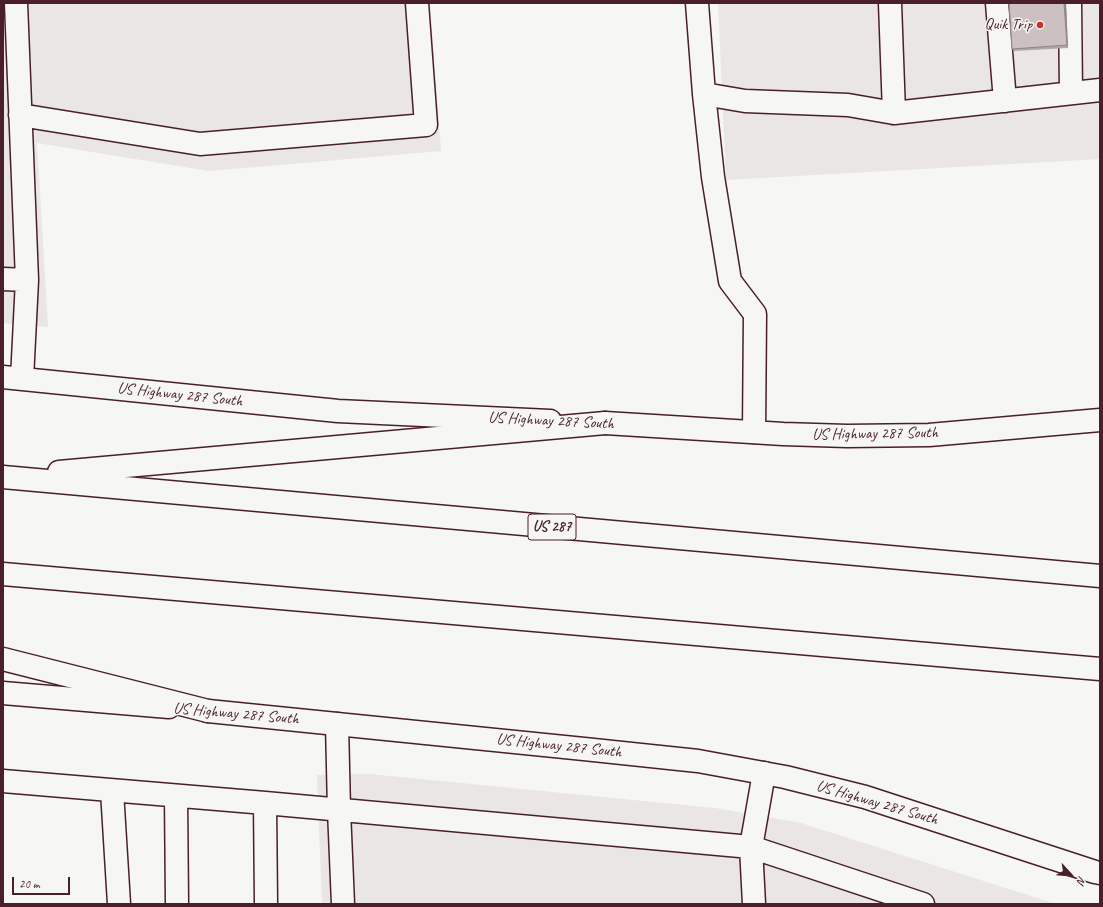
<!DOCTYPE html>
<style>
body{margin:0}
#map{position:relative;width:1103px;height:907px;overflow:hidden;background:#f6f6f2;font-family:Caveat,sans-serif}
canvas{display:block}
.frame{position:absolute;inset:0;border:4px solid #4a1f2b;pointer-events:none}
.north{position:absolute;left:1051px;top:855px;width:40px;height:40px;-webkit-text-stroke:3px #f6f6f2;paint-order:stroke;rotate:116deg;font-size:11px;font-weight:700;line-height:16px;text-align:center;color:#4a1f2b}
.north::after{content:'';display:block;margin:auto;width:14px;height:18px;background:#4a1f2b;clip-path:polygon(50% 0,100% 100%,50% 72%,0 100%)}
.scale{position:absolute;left:12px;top:877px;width:58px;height:18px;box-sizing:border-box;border:2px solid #4a1f2b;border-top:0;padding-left:5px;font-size:12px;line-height:14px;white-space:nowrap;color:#4a1f2b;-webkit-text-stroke:3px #f6f6f2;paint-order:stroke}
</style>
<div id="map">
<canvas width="1103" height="907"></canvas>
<div class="frame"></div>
<div class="north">N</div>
<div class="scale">20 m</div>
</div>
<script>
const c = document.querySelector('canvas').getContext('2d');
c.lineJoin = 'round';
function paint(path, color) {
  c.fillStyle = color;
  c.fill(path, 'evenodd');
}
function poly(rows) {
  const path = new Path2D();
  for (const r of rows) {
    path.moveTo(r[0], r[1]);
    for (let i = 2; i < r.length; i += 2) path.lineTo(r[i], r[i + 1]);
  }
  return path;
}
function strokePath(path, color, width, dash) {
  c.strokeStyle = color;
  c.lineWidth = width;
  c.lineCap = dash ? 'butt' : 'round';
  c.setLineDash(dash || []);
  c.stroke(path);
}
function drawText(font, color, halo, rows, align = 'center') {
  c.font = font + ' Caveat,sans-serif';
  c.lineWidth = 3;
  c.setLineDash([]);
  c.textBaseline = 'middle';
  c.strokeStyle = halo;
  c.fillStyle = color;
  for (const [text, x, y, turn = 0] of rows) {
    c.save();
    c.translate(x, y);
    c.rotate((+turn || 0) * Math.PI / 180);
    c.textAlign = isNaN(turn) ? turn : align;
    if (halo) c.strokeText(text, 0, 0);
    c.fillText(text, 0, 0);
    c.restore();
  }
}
const built = poly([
 [3,3,430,3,441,151,209,171,37,143,48,327,3,323],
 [718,3,1100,3,1100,159,726,180],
 [369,774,715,808,801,823,1056,904,322,904,317,775]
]);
const minor = poly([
 [16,3,27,280],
 [697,3,704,94,713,177,730,281,755,314,754,432],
 [890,3,894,113],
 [997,3,1005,101],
 [1070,3,1071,93],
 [704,94,745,101,848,105,894,113,1100,90],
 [20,115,200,144,426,125,417,3],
 [3,279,27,280,22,379],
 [3,377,338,411,550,421],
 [3,693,169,707],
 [337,724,339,810,343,904],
 [3,781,265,803,751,847,923,904],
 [112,791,119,904],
 [176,796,177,904],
 [265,803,266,904],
 [754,904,751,847,764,773]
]);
const major = poly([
 [605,423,783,434,847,436,929,435,1100,420],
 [208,711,584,749,698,761,785,777,865,797,1095,872,1100,873]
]);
const highway = poly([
 [59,472,605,423],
 [3,477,1100,576],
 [3,574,1100,669],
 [3,659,208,711]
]);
const wall = poly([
 [1066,3,1068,48,1014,51,1012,49]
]);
const shadedWall = poly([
 [1064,3,1066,3,1068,48,1067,45]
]);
const building = poly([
 [1009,3,1064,3,1067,45,1012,49,1009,3]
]);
const markers = [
 [1040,25,4,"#c8321e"]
];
const shields = [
 [552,527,48]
];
const shieldNames = [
 ["US 287",552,527]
];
const poiNames = [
 ["Quik Trip",1032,25]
];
const streetNames = [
 ["US Highway 287 South",180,395,6],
 ["US Highway 287 South",551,421,3],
 ["US Highway 287 South",875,434,-1],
 ["US Highway 287 South",236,714,5],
 ["US Highway 287 South",559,746,6],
 ["US Highway 287 South",877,803,16]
];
paint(built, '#e9e6e3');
strokePath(minor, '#4a1f2b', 25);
strokePath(major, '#4a1f2b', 25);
strokePath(highway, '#4a1f2b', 25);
strokePath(minor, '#f6f6f2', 22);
strokePath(major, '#f6f6f2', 22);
strokePath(highway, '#f6f6f2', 22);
paint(wall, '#afa6a5');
paint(shadedWall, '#8f8786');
paint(building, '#ccc1c0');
strokePath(building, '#8f8786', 1);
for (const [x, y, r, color] of markers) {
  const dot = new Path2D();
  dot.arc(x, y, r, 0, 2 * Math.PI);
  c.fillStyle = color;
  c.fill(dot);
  strokePath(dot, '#f6f6f2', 1.5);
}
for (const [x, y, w] of shields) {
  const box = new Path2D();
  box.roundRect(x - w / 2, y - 13, w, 26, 3);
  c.fillStyle = '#f6f6f2';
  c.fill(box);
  strokePath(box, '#4a1f2b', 1);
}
drawText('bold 15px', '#4a1f2b', null, shieldNames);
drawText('16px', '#4a1f2b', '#f6f6f2', poiNames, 'right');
drawText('16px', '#4a1f2b', '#f6f6f2', streetNames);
</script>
